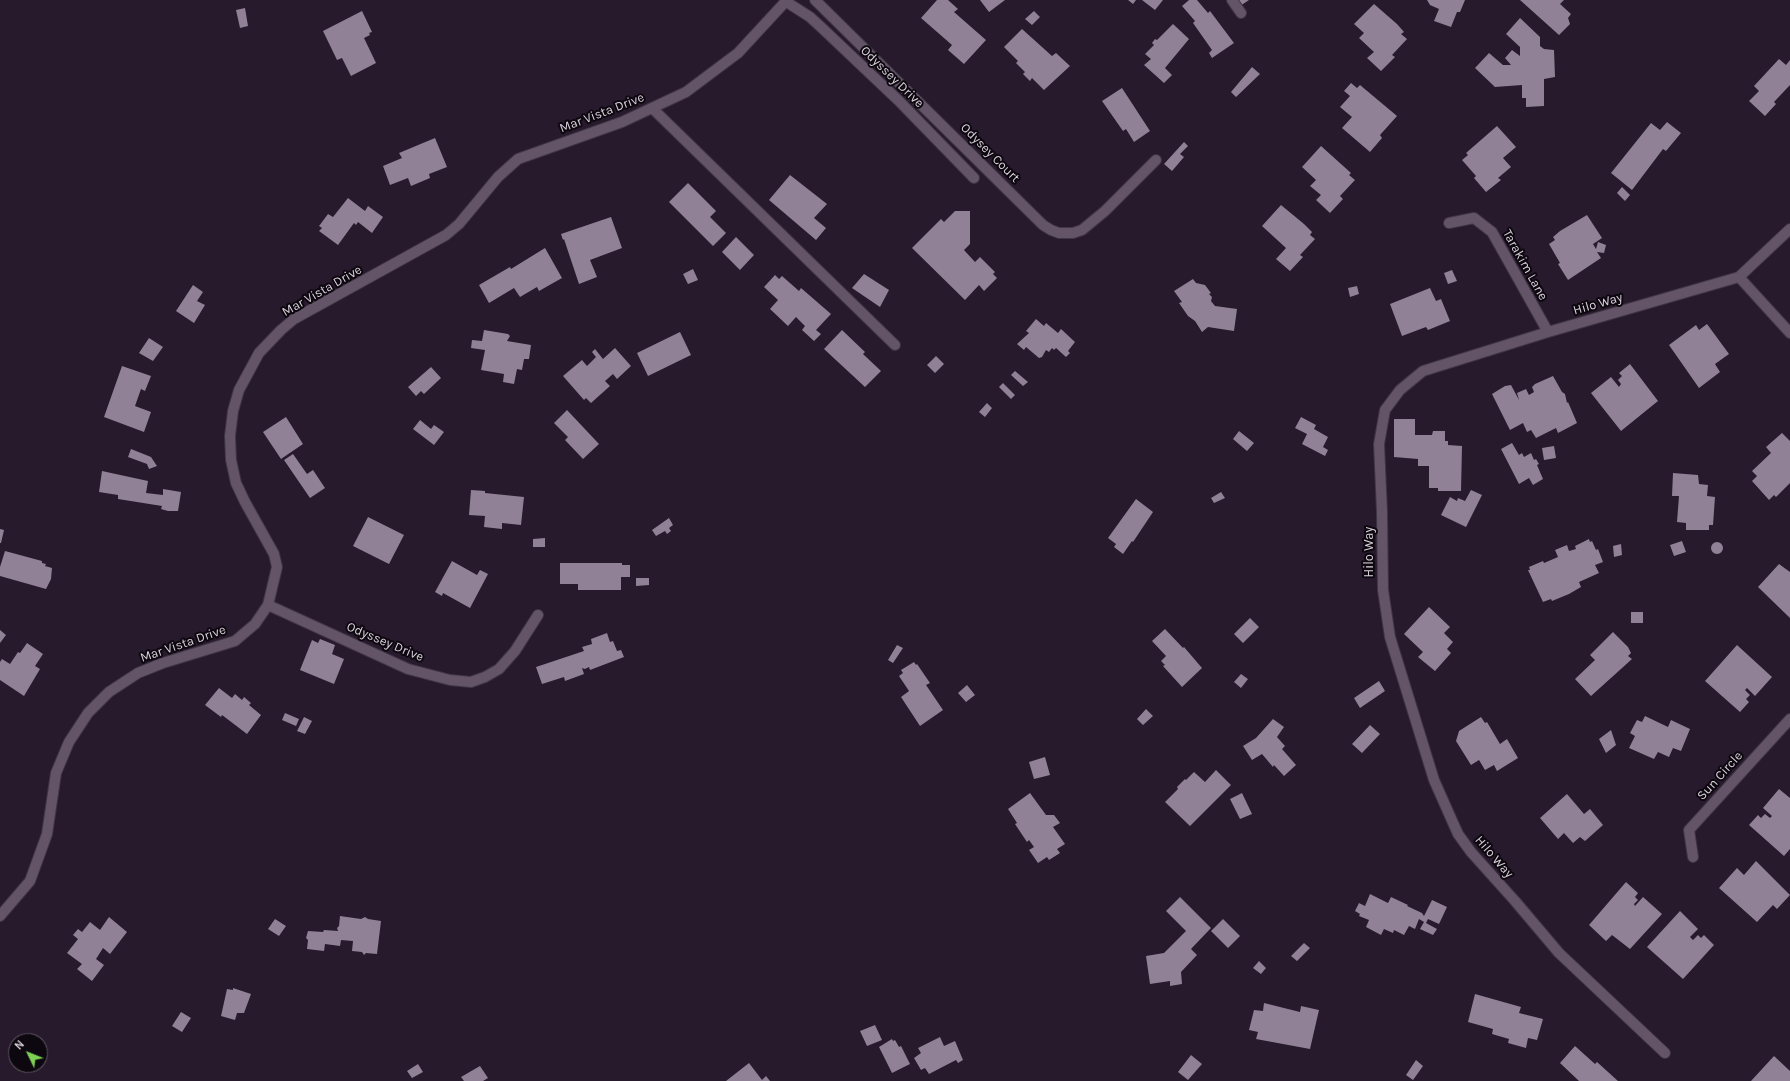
<!DOCTYPE html>
<style>
body{margin:0}
#map{position:relative;width:1790px;height:1081px;overflow:hidden;background:#271a2c;font-family:Karla,sans-serif}
canvas{display:block}
.north{position:absolute;left:8px;top:1033px;width:40px;height:40px;box-sizing:border-box;background:#0d080f;border:1px solid #5f5861;border-radius:50%;rotate:313deg;font-size:11px;font-weight:700;line-height:16px;text-align:center;color:#d9d0dc}
.north::after{content:'';display:block;margin:auto;width:14px;height:18px;background:#7dd154;clip-path:polygon(50% 0,100% 100%,50% 72%,0 100%)}
</style>
<div id="map">
<canvas width="1790" height="1081"></canvas>
<div class="north">N</div>
</div>
<script>
const c = document.querySelector('canvas').getContext('2d');
c.lineJoin = 'round';
function paint(path, color) {
  c.fillStyle = color;
  c.fill(path, 'evenodd');
}
function poly(rows) {
  const path = new Path2D();
  for (const r of rows) {
    if (r.length === 3) {
      path.moveTo(r[0] + r[2], r[1]);
      path.arc(r[0], r[1], r[2], 0, 2 * Math.PI);
      continue;
    }
    path.moveTo(r[0], r[1]);
    for (let i = 2; i < r.length; i += 2) path.lineTo(r[i], r[i + 1]);
  }
  return path;
}
function strokePath(path, color, width, dash) {
  c.strokeStyle = color;
  c.lineWidth = width;
  c.lineCap = dash ? 'butt' : 'round';
  c.setLineDash(dash || []);
  c.stroke(path);
}
function drawText(font, color, halo, rows, align = 'center') {
  c.font = font + ' Karla,sans-serif';
  c.lineWidth = 4;
  c.setLineDash([]);
  c.textBaseline = 'middle';
  c.strokeStyle = halo;
  c.fillStyle = color;
  for (const [text, x, y, turn = 0] of rows) {
    c.save();
    c.translate(x, y);
    c.rotate((+turn || 0) * Math.PI / 180);
    c.textAlign = isNaN(turn) ? turn : align;
    if (halo) c.strokeText(text, 0, 0);
    c.fillText(text, 0, 0);
    c.restore();
  }
}
const building = poly([
 [937,0,948,0,958,9,954,12,986,40,964,64,948,50,952,45,921,18],
 [980,0,1005,0,989,12],
 [1128,0,1136,0,1133,4],
 [1142,0,1163,0,1155,10],
 [1189,0,1197,0,1208,13,1210,11,1234,43,1212,58,1209,53,1212,50,1193,23,1195,21,1182,6],
 [1236,0,1249,0,1240,6],
 [1427,0,1465,0,1460,12,1457,12,1451,27,1434,21,1439,9,1430,5],
 [1520,0,1564,0,1560,4,1571,14,1568,18,1570,24,1559,35],
 [1374,4,1397,24,1404,32,1401,34,1407,39,1392,55,1395,57,1381,71,1367,58,1374,52,1359,38,1364,33,1354,24],
 [245,8,248,26,240,28,236,10],
 [362,11,372,32,369,33,370,35,364,38,376,63,351,76,342,58,337,60,323,31],
 [1034,11,1040,17,1032,25,1025,19],
 [1520,18,1540,37,1540,46,1544,49,1554,50,1555,77,1544,79,1544,106,1526,107,1526,98,1522,98,1522,85,1495,87,1475,68,1489,53,1503,65,1511,65,1505,58,1512,50,1520,56,1520,47,1506,34],
 [1173,24,1189,39,1165,68,1172,75,1164,83,1144,65,1151,59,1145,54,1154,45,1152,43,1155,39,1157,40],
 [1022,29,1052,56,1056,53,1070,66,1044,90,1032,78,1030,81,1023,74,1025,72,1016,63,1018,61,1004,47],
 [1779,59,1786,65,1790,60,1790,85,1774,102,1776,104,1765,116,1749,101,1759,91,1754,86],
 [1252,67,1260,74,1236,97,1231,92],
 [1351,83,1357,88,1360,85,1397,116,1380,135,1382,138,1370,152,1342,128,1352,117,1340,107,1350,96,1344,91],
 [1122,88,1150,131,1134,142,1126,129,1123,131,1102,101],
 [1667,122,1681,133,1666,151,1663,149,1632,190,1611,173,1651,123,1660,130],
 [1497,126,1516,147,1503,158,1511,167,1498,178,1501,180,1486,192,1474,178,1476,176,1462,160,1468,155,1466,153],
 [435,138,447,167,429,174,430,178,411,186,408,178,390,185,383,166,402,158,399,153],
 [1184,142,1188,146,1180,154,1184,157,1172,171,1164,164],
 [1321,146,1351,173,1349,175,1355,180,1340,196,1343,199,1330,213,1316,200,1321,195,1310,186,1316,180,1302,167],
 [790,175,827,204,814,218,826,228,816,240,769,200],
 [688,183,716,211,710,217,726,233,713,246,669,202],
 [1622,187,1630,195,1625,201,1617,193],
 [348,198,365,211,368,206,383,217,372,233,358,222,356,225,354,223,338,245,319,231,322,228,319,226,328,214,333,217],
 [1281,205,1304,224,1312,232,1310,235,1315,239,1300,255,1303,257,1290,271,1276,259,1286,248,1262,226],
 [955,211,970,211,970,244,964,250,975,262,980,257,995,272,993,274,997,278,984,291,979,285,965,300,912,248,941,219,944,222],
 [1587,215,1602,238,1593,244,1596,249,1598,242,1606,245,1604,253,1597,252,1601,258,1568,280,1558,264,1560,263,1549,244,1555,240,1553,237,1560,231],
 [611,217,622,248,590,260,597,277,579,284,564,239,563,240,561,234],
 [736,237,754,255,740,270,722,252],
 [545,248,562,278,539,291,537,287,520,297,514,288,489,303,479,285,510,267,511,269],
 [693,269,698,280,688,284,683,274],
 [1452,270,1457,281,1448,284,1444,273],
 [864,274,889,290,880,307,852,288],
 [775,275,779,279,782,276,799,291,801,288,831,314,816,330,821,334,814,341,802,330,805,326,796,317,788,326,770,309,778,300,764,287],
 [1193,279,1196,283,1205,285,1211,293,1209,294,1212,297,1211,301,1215,306,1237,309,1234,331,1208,327,1202,332,1195,321,1188,316,1179,303,1182,302,1174,291],
 [193,285,203,292,197,301,205,305,194,323,176,311],
 [1357,286,1359,294,1350,297,1348,288],
 [1430,288,1436,301,1441,299,1450,321,1428,330,1426,327,1402,336,1390,304],
 [1036,319,1044,326,1046,323,1058,333,1061,329,1075,342,1068,351,1070,353,1066,357,1056,348,1054,350,1052,348,1049,352,1046,350,1042,357,1039,358,1026,347,1024,350,1017,344,1029,333,1026,331],
 [1707,324,1729,354,1715,364,1720,372,1699,388,1669,345,1696,325,1699,330],
 [484,330,508,334,510,336,507,341,531,345,529,359,524,359,522,370,517,369,514,384,503,382,504,374,481,370,485,350,471,348,472,340,482,341],
 [842,330,865,352,863,354,881,371,865,387,824,349],
 [680,332,691,355,648,376,637,353],
 [149,338,163,347,153,361,139,353],
 [615,348,631,366,617,379,613,374,605,381,610,386,591,403,586,398,584,400,563,376,582,360,587,366,596,357,592,352,595,349,603,359],
 [936,356,944,364,935,373,927,365],
 [1630,364,1658,401,1621,431,1591,393,1611,377,1619,387,1621,384,1618,380,1622,376,1619,373],
 [122,366,151,376,145,391,141,389,135,406,151,412,144,432,104,417],
 [431,367,441,378,424,394,421,391,416,396,408,387],
 [1015,371,1028,382,1023,386,1011,375],
 [1553,376,1562,392,1565,394,1567,403,1568,402,1577,423,1558,433,1556,428,1536,438,1531,430,1527,432,1523,423,1510,430,1492,394,1505,386,1511,385,1519,400,1517,393,1526,389,1529,395,1534,392,1532,387,1535,384],
 [1003,383,1015,395,1011,399,999,387],
 [987,403,992,408,985,417,979,412],
 [567,410,599,444,583,459,565,440,568,437,554,423],
 [286,417,303,444,281,459,263,432],
 [1301,417,1316,425,1314,429,1328,437,1323,447,1328,450,1325,456,1302,444,1307,434,1295,428],
 [1394,419,1415,419,1415,435,1432,435,1433,431,1445,431,1445,441,1448,441,1448,445,1462,446,1461,491,1438,491,1438,488,1429,488,1429,466,1418,466,1418,459,1394,457],
 [420,420,431,429,434,425,444,432,434,445,413,429],
 [1239,431,1254,443,1247,451,1233,439],
 [1782,433,1790,441,1790,483,1776,497,1774,495,1769,500,1752,481,1757,476,1752,471,1771,453,1766,447],
 [1512,443,1519,455,1522,453,1524,457,1531,453,1534,460,1536,459,1539,464,1537,465,1543,479,1533,485,1529,478,1519,484,1501,449],
 [1554,446,1556,458,1544,460,1542,448],
 [131,449,151,457,157,466,149,469,147,464,128,457],
 [293,454,307,474,313,470,325,488,310,498,284,460],
 [102,471,148,481,146,493,163,495,163,489,181,492,178,511,168,511,161,509,162,506,118,499,118,495,99,492],
 [1673,473,1698,475,1699,484,1708,485,1707,496,1715,497,1713,525,1709,525,1709,530,1686,530,1686,523,1677,522,1679,496,1672,496],
 [471,490,485,491,485,493,524,497,521,525,502,523,502,529,484,527,485,516,469,515],
 [1471,490,1482,495,1466,527,1441,515,1450,497,1457,501,1458,498,1465,501],
 [1221,492,1225,498,1214,503,1211,498],
 [1136,499,1153,512,1133,542,1132,541,1123,554,1114,547,1116,544,1108,538],
 [368,517,404,535,389,564,353,546],
 [669,518,673,525,669,528,671,531,667,534,665,531,656,536,652,530],
 [0,529,4,530,1,543,0,543],
 [545,538,545,547,533,547,533,539],
 [1589,539,1590,542,1592,541,1596,550,1598,549,1603,562,1595,565,1599,573,1579,582,1581,587,1569,594,1552,601,1551,599,1543,602,1528,570,1530,570,1529,567,1543,561,1544,563,1558,557,1555,550,1567,545,1569,551,1576,549,1575,546],
 [1682,541,1686,552,1674,556,1670,545],
 [1717,548,6],
 [1621,544,1622,555,1614,557,1613,546],
 [5,551,42,561,42,563,46,564,45,566,52,568,51,579,46,589,0,576,0,567],
 [452,561,477,575,480,570,488,574,470,608,443,593,442,596,435,592],
 [560,563,622,563,622,565,630,565,630,577,621,577,621,590,578,590,578,584,560,584],
 [1779,564,1790,572,1790,618,1758,587],
 [636,578,649,578,649,585,636,586],
 [1429,607,1450,627,1444,633,1453,642,1447,649,1451,653,1435,671,1418,657,1423,652,1404,634],
 [1631,612,1643,612,1643,623,1631,623],
 [1250,618,1259,627,1243,643,1234,634],
 [1165,629,1183,648,1184,647,1202,668,1182,687,1163,666,1165,665,1161,661,1166,656,1152,641],
 [0,630,6,635,0,643],
 [1613,632,1628,647,1631,653,1628,656,1632,659,1591,696,1575,679,1595,660,1590,655],
 [607,633,610,642,613,641,617,651,621,650,624,657,590,670,589,667,585,669,582,668,584,674,565,681,564,677,542,684,536,667,584,651,582,647,592,644,591,639],
 [320,639,335,645,332,654,344,659,334,684,300,670,312,640,318,643],
 [27,643,43,654,35,666,40,669,24,696,0,680,0,662,2,659,10,664,18,652,20,653],
 [897,645,903,648,893,663,888,660],
 [1737,645,1772,677,1755,696,1747,688,1745,690,1750,695,1746,699,1749,702,1740,712,1705,681],
 [914,662,916,665,917,664,930,683,926,685,943,710,920,726,901,697,909,691,899,676,903,673,901,670],
 [1241,674,1248,679,1241,688,1234,682],
 [1379,681,1385,691,1360,708,1354,698],
 [967,685,975,695,966,702,958,693],
 [219,688,232,698,235,694,242,700,244,697,251,703,249,705,261,715,247,734,222,715,221,717,205,705],
 [1146,709,1153,716,1143,725,1137,719],
 [285,713,299,719,296,726,282,720],
 [1645,716,1668,727,1671,720,1690,729,1681,751,1673,748,1669,757,1658,752,1654,759,1629,748,1635,736,1630,733,1637,720,1642,722],
 [304,717,312,721,305,734,297,731],
 [1481,717,1485,723,1487,722,1500,744,1507,739,1518,758,1497,771,1494,765,1485,770,1479,760,1471,765,1456,741,1459,731],
 [1273,719,1284,727,1277,737,1285,746,1282,749,1296,765,1284,776,1274,765,1273,767,1262,754,1252,760,1243,746,1256,738],
 [1370,725,1380,734,1362,753,1352,744],
 [1611,730,1616,745,1606,753,1599,739],
 [1045,757,1050,775,1034,779,1029,762],
 [1216,770,1231,785,1190,826,1165,802,1178,789,1177,787,1185,779,1186,780,1194,772,1205,782],
 [1779,789,1790,798,1790,849,1784,856,1749,825,1758,815,1761,818,1765,814,1770,818,1772,816,1763,808],
 [1030,793,1046,815,1054,815,1060,823,1053,827,1065,844,1057,849,1060,853,1049,860,1047,857,1038,863,1029,850,1034,847,1029,840,1027,842,1015,824,1017,823,1008,809],
 [1242,793,1252,814,1240,819,1230,799],
 [1567,794,1584,814,1590,809,1603,825,1585,841,1580,837,1573,843,1564,833,1558,839,1540,818],
 [1756,861,1790,895,1777,909,1773,905,1757,922,1719,888,1737,868,1744,875],
 [1626,882,1638,893,1635,897,1638,900,1634,904,1635,906,1643,897,1662,914,1630,949,1612,935,1606,941,1589,925],
 [1370,894,1388,903,1391,897,1408,905,1407,906,1422,913,1424,916,1432,900,1447,907,1439,924,1428,919,1426,923,1437,929,1433,935,1420,929,1424,922,1419,919,1415,929,1409,926,1404,935,1394,930,1393,933,1384,929,1381,935,1366,927,1369,920,1359,916,1360,914,1355,911,1359,903,1365,906],
 [1180,897,1211,928,1191,949,1197,955,1181,972,1182,984,1170,986,1170,981,1150,984,1146,956,1164,953,1186,931,1166,911],
 [1680,911,1698,929,1690,937,1693,940,1698,935,1701,938,1704,935,1714,945,1683,979,1647,947],
 [340,916,361,919,365,917,368,919,381,921,377,954,366,953,364,955,362,952,352,951,353,941,341,940,340,946,325,944,324,951,307,949,308,940,306,938,308,931,323,932,324,930,338,931,337,928,339,926],
 [109,917,127,932,110,954,103,948,96,959,104,965,92,981,77,969,82,964,67,953,78,939,73,935,78,929,82,932,90,922,100,930],
 [275,919,286,926,279,936,268,929],
 [1223,919,1240,936,1228,948,1211,931],
 [1304,943,1310,948,1297,961,1291,956],
 [1259,961,1266,968,1261,974,1253,968],
 [233,988,251,994,244,1013,237,1013,235,1020,221,1016,227,989,233,990],
 [1475,994,1521,1007,1519,1013,1543,1019,1537,1040,1528,1038,1526,1048,1508,1043,1509,1039,1492,1034,1493,1029,1468,1022],
 [1264,1003,1300,1012,1301,1006,1319,1010,1310,1049,1256,1039,1258,1032,1249,1030,1254,1010,1263,1011],
 [181,1012,191,1018,182,1032,172,1026],
 [875,1025,882,1040,867,1046,860,1031],
 [940,1037,944,1046,955,1041,963,1060,958,1063,956,1060,929,1074,925,1068,921,1070,914,1058,921,1053,918,1048],
 [892,1039,893,1041,895,1040,899,1047,901,1046,910,1064,892,1073,879,1047],
 [1575,1046,1595,1064,1597,1062,1618,1081,1579,1081,1560,1063],
 [1191,1055,1202,1064,1188,1080,1178,1072],
 [1774,1056,1790,1071,1790,1081,1751,1081],
 [1416,1060,1423,1066,1413,1080,1406,1075],
 [749,1063,762,1080,766,1076,770,1081,726,1081],
 [418,1064,423,1072,412,1078,407,1071],
 [480,1066,488,1078,483,1081,464,1081,461,1077]
]);
const minor = poly([
 [815,0,1043,225,1051,230,1059,233,1073,233,1082,230,1105,211,1156,160],
 [1232,0,1241,13],
 [785,1,810,17,822,28,899,101,974,178],
 [652,108,895,345],
 [1449,223,1474,218,1492,232,1548,332],
 [1739,277,1790,333],
 [268,605,408,669,450,680,471,682,485,677,499,669,515,651,538,615],
 [1693,857,1689,830,1790,719],
 [1665,1053,1559,953,1515,901,1471,852,1458,834,1434,780,1390,637,1383,590,1382,512,1379,444,1385,410,1400,390,1423,371,1548,332,1739,277,1790,229]
]);
const tertiary = poly([
 [0,916,30,881,47,834,56,773,69,742,88,713,109,692,138,673,163,663,235,641,255,624,268,605,277,567,274,554,245,502,236,483,231,460,230,436,233,411,239,390,259,353,281,330,294,319,446,235,459,224,498,177,518,159,622,122,686,92,738,53,787,0]
]);
const streetNames = [
 ["Odyssey Drive",892,77,44],
 ["Mar Vista Drive",602,113,-21],
 ["Odysey Court",990,153,45],
 ["Tarakim Lane",1525,265,61],
 ["Mar Vista Drive",322,291,-30],
 ["Hilo Way",1598,304,-16],
 ["Hilo Way",1369,552,-90],
 ["Odyssey Drive",385,642,23],
 ["Mar Vista Drive",183,644,-19],
 ["Sun Circle",1720,776,-48],
 ["Hilo Way",1494,857,49]
];
paint(building, '#918197');
strokePath(minor, '#403644', 12);
strokePath(tertiary, '#403644', 12);
strokePath(minor, '#635468', 10);
strokePath(tertiary, '#635468', 10);
drawText('13px', '#d9d0dc', '#0d080f', streetNames);
</script>
